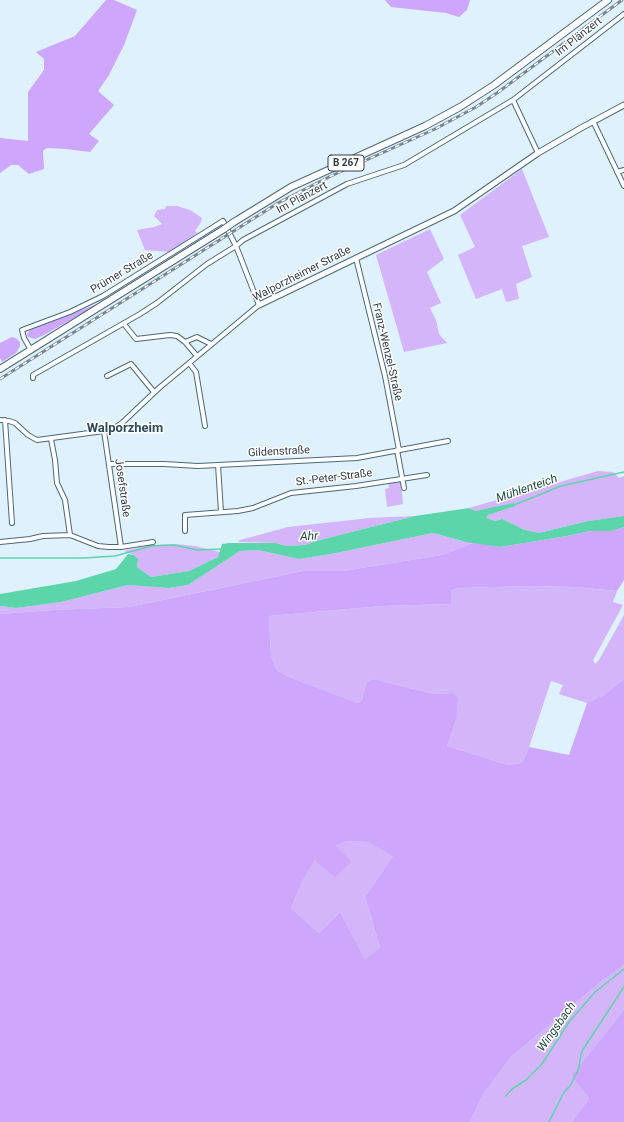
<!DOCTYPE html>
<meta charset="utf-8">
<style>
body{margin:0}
canvas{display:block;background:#def1fd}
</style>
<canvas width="624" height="1122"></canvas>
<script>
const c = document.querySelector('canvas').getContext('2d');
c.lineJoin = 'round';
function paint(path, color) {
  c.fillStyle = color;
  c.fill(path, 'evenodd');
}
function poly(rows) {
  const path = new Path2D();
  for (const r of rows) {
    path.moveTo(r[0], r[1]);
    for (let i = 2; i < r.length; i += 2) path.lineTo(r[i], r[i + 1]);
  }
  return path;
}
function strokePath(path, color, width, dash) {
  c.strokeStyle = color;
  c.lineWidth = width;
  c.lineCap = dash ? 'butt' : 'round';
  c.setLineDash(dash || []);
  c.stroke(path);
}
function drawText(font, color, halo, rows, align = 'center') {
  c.font = font + ' Roboto,sans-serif';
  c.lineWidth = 3;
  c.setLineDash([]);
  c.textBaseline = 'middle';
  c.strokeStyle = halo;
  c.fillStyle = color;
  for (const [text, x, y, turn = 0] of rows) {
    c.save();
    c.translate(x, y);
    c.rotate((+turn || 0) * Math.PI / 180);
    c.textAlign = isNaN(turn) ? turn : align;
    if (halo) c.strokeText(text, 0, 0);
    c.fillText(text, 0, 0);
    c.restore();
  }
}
const green = poly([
 [522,169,549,237,522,246,532,277,516,284,519,299,506,302,502,289,476,299,458,255,475,247,460,215],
 [166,206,177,206,190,210,202,218,200,224,195,231,197,233,172,252,145,250,137,230,154,227,162,224,154,216,157,210,165,209],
 [430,229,444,259,427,272,441,303,430,308,436,320,439,334,447,343,404,352,376,255],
 [598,471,613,472,619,478,624,476,624,516,588,521,539,533,525,530,502,519,495,521,485,518,488,515,514,506,514,504,475,511,469,508],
 [401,480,403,504,387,507,385,489,389,488,388,482],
 [415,516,316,541,305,545,286,546,276,543,238,542,240,540,288,527,369,518],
 [433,533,466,542,475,542,442,555,343,571,303,571,129,607,53,610,0,614,0,606,16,608,61,602,128,585,169,588,188,585,240,551,258,550,299,559,331,554],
 [175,544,195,546,220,552,218,557,189,571,151,577,137,567,138,559,134,555,124,551,152,545],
 [532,586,576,587,617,591,613,602,623,605,593,660,595,664,599,660,624,615,624,679,604,695,587,703,559,694,563,685,551,681,529,747,522,763,508,765,447,746,456,720,453,693,434,694,373,679,366,683,362,700,358,703,289,677,277,671,271,656,269,616,382,606,451,604,451,591,457,588],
 [347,841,369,842,393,856,365,897,380,947,365,961,340,912,319,933,291,908,302,882,315,860,352,861,334,846],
 [624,965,624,1010,571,1076,589,1098,572,1122,470,1122,482,1096,511,1057,603,980]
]);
const forest = poly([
 [106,0,114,0,137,10,124,45,109,75,98,91,114,105,89,134,99,141,90,152,66,149,47,148,43,151,44,169,29,174,18,165,11,165,0,173,0,138,28,141,28,92,44,70,44,59,36,52,75,36],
 [385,0,470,0,467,10,459,17,446,13,391,7],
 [100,303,44,335,35,339,28,337,27,334,30,330],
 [12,337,17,339,20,342,20,346,16,353,2,362,0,358,0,343],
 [624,527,624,580,617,591,576,587,532,586,457,588,451,591,451,604,382,606,269,616,271,656,277,671,289,677,358,703,362,700,366,683,373,679,434,694,453,693,458,698,456,720,447,746,508,765,522,763,529,747,569,755,587,703,604,695,624,679,624,965,603,980,511,1057,482,1096,470,1122,0,1122,0,614,53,610,129,607,303,571,343,571,442,555,475,542,500,547,567,536,590,531,611,531],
 [347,841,368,842,393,856,365,897,380,947,365,960,340,912,319,933,291,908,302,882,315,860,335,877,352,861,335,846],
 [624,1010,624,1122,572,1122,589,1098,571,1076]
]);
const water = poly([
 [514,503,515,506,488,515,486,518,495,521,502,519,525,530,539,533,588,521,624,516,624,527,611,531,590,531,567,536,500,547,466,542,433,533,331,554,299,559,258,550,240,551,188,585,169,588,128,585,61,602,16,608,0,606,0,594,76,581,116,569,128,554,134,555,138,559,137,567,151,577,189,571,218,557,222,544,229,543,276,543,286,546,305,545,316,541,415,516,469,508,475,511]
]);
const stream = poly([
 [514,505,561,486,624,472],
 [0,558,84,558,115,556,151,546,174,545,197,550,222,549],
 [506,1096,512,1089,526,1080,542,1064,569,1022,595,992,624,969],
 [549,1122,564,1092,570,1086,578,1070,582,1051,624,987]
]);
const minor = poly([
 [513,100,538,153],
 [593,121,624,186],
 [617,172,624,170],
 [356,258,385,376,399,450],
 [124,324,136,339,170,335,177,336,185,342,197,356],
 [185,342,197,337,211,344],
 [189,363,196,372,205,426],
 [107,376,131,364,154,392],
 [33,378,33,375,140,314,157,303,207,264,236,246,243,240,347,184,404,165,513,100,624,14],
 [0,420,9,421,15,423,28,435,37,440,104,431,116,427,122,423,159,388,259,305,236,246,223,221,103,296,70,312,22,330,24,338,31,350],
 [5,420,12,523],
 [104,431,121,547],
 [51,439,55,460,57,483,65,500,70,535],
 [397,450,404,488],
 [109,464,164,464,198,466,357,458,448,441],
 [218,465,221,512],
 [185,531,185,515,238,511,253,508,291,493,356,486,427,475],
 [0,542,30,539,43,536,70,535,98,546,109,547,121,547,153,542]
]);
const tertiary = poly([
 [259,305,454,211,538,153,581,128,624,105]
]);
const primary = poly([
 [234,222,291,187,425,126,460,107,494,85,608,0],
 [0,369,224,229]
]);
const rail = poly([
 [0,379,278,203,331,176,435,129,476,107,497,93,622,0]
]);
const primaryBridge = poly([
 [224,229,234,222]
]);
const shields = [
 [346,163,36]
];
const shieldNames = [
 ["B 267",346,163]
];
const streetNames = [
 ["Im Plänzert",579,37,-38],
 ["Im Plänzert",302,198,-28],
 ["Prümer Straße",122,273,-31],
 ["Walporzheimer Straße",302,274,-27],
 ["Franz-Wenzel-Straße",387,352,77],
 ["Gildenstraße",279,452,-3],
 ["St.-Peter-Straße",334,478,-7],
 ["Josefstraße",122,488,82]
];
const waterNames = [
 ["Mühlenteich",527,489,-19],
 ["Ahr",309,537,-2],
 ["Wingsbach",557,1027,-55]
];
const quarterNames = [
 ["Walporzheim",125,429]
];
paint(green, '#d4b5f9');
paint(forest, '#cea6fc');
paint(water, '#5cd5aa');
strokePath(stream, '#5cd5aa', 1.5);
strokePath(minor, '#4b687a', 6);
strokePath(tertiary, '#4b687a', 7);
strokePath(primary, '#4b687a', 8);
strokePath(minor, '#fff', 4);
strokePath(tertiary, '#fff', 5);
strokePath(primary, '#fff', 6);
strokePath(rail, '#788791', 3);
strokePath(rail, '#fff', 1.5, [4.5]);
strokePath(primaryBridge, '#4b687a', 8, []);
strokePath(primaryBridge, '#fff', 6);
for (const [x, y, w] of shields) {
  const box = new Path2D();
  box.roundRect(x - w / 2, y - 8, w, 16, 3);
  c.fillStyle = '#fff';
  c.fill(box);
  strokePath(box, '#303d45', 1);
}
drawText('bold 10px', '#303d45', null, shieldNames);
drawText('11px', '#303d45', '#fff', streetNames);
drawText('italic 12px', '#1a4c3b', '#fff', waterNames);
drawText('bold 13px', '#2f4a5b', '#fff', quarterNames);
</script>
